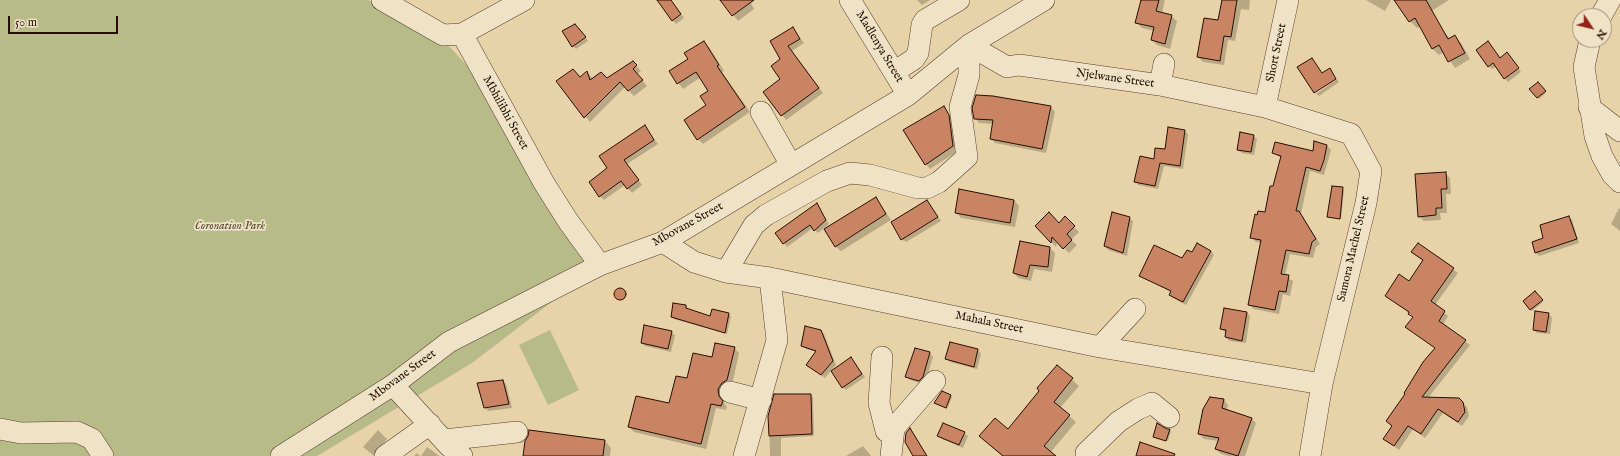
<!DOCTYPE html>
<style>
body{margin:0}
#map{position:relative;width:1620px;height:456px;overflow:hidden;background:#e8d2a8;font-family:"IM FELL English",serif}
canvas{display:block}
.north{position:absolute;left:1572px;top:8px;width:40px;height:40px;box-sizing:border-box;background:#f0e2c6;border:1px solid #a08d79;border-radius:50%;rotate:125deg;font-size:11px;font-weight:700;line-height:16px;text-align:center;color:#270e05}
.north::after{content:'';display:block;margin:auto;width:14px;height:18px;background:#8f2418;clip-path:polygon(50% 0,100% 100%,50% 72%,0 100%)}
.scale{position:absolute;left:8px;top:16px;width:110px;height:18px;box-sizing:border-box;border:2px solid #270e05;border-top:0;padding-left:5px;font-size:12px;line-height:14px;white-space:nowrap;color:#270e05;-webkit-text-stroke:3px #f0e2c6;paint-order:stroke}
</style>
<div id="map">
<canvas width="1620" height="456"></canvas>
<div class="north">N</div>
<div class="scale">50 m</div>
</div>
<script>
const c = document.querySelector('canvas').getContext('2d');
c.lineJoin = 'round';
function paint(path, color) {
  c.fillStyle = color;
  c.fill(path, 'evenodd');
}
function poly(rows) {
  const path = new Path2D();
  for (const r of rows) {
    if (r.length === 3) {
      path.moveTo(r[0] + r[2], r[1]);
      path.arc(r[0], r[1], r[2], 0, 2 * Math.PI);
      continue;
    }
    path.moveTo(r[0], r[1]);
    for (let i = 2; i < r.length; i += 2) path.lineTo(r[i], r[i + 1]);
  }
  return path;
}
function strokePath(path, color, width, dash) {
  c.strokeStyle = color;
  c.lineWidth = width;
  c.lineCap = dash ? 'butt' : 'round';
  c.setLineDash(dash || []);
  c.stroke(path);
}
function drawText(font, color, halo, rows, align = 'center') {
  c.font = font + ' "IM FELL English",serif';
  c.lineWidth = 3.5;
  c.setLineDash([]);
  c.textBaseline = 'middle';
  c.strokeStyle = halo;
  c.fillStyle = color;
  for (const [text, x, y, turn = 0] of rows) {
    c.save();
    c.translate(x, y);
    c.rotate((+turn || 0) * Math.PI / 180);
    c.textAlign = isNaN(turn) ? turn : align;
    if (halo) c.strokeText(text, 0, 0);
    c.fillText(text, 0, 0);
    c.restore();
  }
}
const green = poly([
 [0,0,368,0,414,23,445,42,472,71,600,265,472,363,317,456,0,456],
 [550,330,579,390,548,405,519,345]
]);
const shadow = poly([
 [658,0,671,0,684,18,676,24],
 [722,0,755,0,751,3,754,9,738,21],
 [917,0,930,0,922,5],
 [1142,0,1165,0,1162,13,1171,16,1177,21,1170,49,1157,45,1152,40,1154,31,1142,28,1136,22],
 [1223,0,1250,0,1249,10,1241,9,1235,41,1228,40,1224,65,1203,62,1198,57,1219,21],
 [1366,0,1391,0,1385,11],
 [1395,0,1440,26,1450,39,1455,37,1461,43,1470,59,1455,68,1444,52,1439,55,1432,48,1420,26,1417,28,1410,21],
 [1420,0,1449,0,1430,12],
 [579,28,588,41,576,49,573,46],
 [793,28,804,43,792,51,823,93,786,120,765,92,782,79,782,59],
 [703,42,709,47,724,71,722,72,750,112,703,144,698,139,708,105,710,91,701,77,683,89,670,72,689,59],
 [1488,43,1500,58,1510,57,1521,72,1508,82,1496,66,1492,69,1489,66],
 [633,62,641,71,637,74,647,86,634,96,625,87,590,122,558,81,580,78,587,72,593,79,607,79],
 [1337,79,1339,82,1319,96,1316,94],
 [1538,83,1546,93,1539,99,1531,89],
 [944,107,953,120,958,151,930,169,926,164],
 [1051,107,1055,112,1046,153,995,143,991,139,994,124,979,123,975,118],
 [644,126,658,144,627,164,642,185,632,193,625,185,604,200,600,196,609,169],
 [1185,131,1188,134,1183,169,1164,166,1158,189,1138,185,1135,181],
 [1254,136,1257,139,1254,155,1242,153,1238,150],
 [1327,146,1331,150,1324,175,1310,171,1301,214,1320,244,1316,247,1313,258,1290,254,1285,276,1293,281,1290,296,1283,294,1279,314,1254,309,1249,305,1262,243,1256,242,1251,237,1266,214,1274,187,1281,158,1273,153,1313,153],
 [1445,173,1450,178,1451,194,1446,194,1447,213,1440,213,1441,220,1424,221,1419,216],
 [1333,187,1344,190,1341,219,1329,217],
 [876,198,891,220,841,251,835,246],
 [1014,200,1019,206,1015,227,961,218,956,212],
 [927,201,941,221,906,242,902,239],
 [817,205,829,224,818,233,813,228,787,247,784,243],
 [1619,208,1620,209,1620,231,1611,224],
 [1569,217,1572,220,1579,243,1539,256,1536,253,1533,243,1544,238],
 [1065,218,1079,232,1071,240,1077,245,1069,253,1057,241,1056,247,1036,226,1059,224],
 [1129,218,1133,221,1127,256,1108,250,1105,246],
 [1021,242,1050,248,1055,253,1052,272,1034,269,1031,281,1018,278,1014,273],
 [1418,244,1458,273,1435,305,1448,316,1443,325,1470,345,1428,398,1459,399,1467,407,1469,416,1462,426,1443,413,1425,438,1413,429,1399,450,1385,439,1436,348,1410,313,1386,296,1409,282,1423,261,1413,252],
 [1211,251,1214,255,1186,305,1173,298,1170,294,1171,292,1141,276,1192,254],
 [621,295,5.5],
 [1535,292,1543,302,1532,311,1524,301],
 [686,306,688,310,711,317,728,314,731,316,727,334,674,319,672,316],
 [1224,309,1247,313,1250,316,1246,343,1229,341,1226,337,1226,333,1221,329],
 [1548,314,1552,317,1550,334,1537,333,1534,330],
 [820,330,824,334,836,365,825,378,811,368,816,352,806,349,802,345],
 [671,332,675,335,671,352,645,346,642,343],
 [951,343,978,350,981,354,977,369,950,362,946,358],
 [734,348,739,353,732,385,723,395,723,401,727,407,726,410,716,408,706,449,634,432,629,427,670,405,688,380,713,358],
 [915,349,930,353,933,357,926,380,923,384,910,380,907,377],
 [854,362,865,377,846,390,843,387],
 [1057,366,1079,386,1060,408,1076,422,1050,453,1053,456,1002,456,980,436,1008,430,1041,391],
 [503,381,506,384,512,408,488,411,485,407],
 [811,395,813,398,814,436,781,438,781,456,770,456,769,416],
 [951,396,952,397,947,409,935,403],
 [1224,400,1228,405,1227,410,1251,418,1256,423,1245,456,1228,456,1221,454,1216,449,1219,441,1204,439,1199,434],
 [378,430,387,439,374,456,363,447],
 [1166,430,1171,431,1168,441,1154,436],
 [964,433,968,436,963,448,942,439,939,436],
 [605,441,611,448,610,456,524,456],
 [863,446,871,456,846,456],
 [427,447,438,455,439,456,421,456],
 [417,453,420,456,414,456]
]);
const building = poly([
 [657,0,671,0,681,14,672,21,657,0],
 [720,0,754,0,732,16,720,0],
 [1141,0,1159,0,1156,11,1172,15,1165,44,1151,40,1154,27,1135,23,1141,0],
 [1222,0,1237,0,1231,37,1224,36,1220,61,1197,57,1204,18,1218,20,1222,0],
 [1394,0,1426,0,1448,39,1455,35,1465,53,1448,62,1439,45,1432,49,1415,18,1409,22,1394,0],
 [575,24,586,37,572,47,562,31,575,24],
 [793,27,800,39,788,46,819,88,781,116,763,92,780,79,771,66,780,59,770,41,793,27],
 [704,41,719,65,717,66,745,107,697,140,684,120,706,105,700,96,708,91,696,72,677,84,669,71,688,59,684,53,704,41],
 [1488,41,1500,58,1507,52,1519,68,1504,79,1493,63,1488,67,1476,50,1488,41],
 [1312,58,1322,73,1330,68,1336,79,1314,93,1297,67,1312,58],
 [633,61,637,65,633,69,643,80,628,91,620,82,584,118,556,81,573,69,580,77,587,71,590,80,601,72,607,78,633,61],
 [1538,82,1546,91,1537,98,1529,89,1538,82],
 [976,95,993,96,1051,106,1042,149,990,139,993,120,974,119,972,108,976,95],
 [944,106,949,115,953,146,925,165,903,130,944,106],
 [645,125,654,140,624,160,639,180,627,189,621,181,599,197,589,182,607,168,599,156,645,125],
 [1168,127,1185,130,1180,166,1160,163,1155,186,1134,182,1140,156,1154,159,1155,148,1165,149,1168,127],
 [1240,132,1254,135,1251,152,1237,150,1240,132],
 [1314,141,1327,145,1324,160,1320,171,1306,167,1296,211,1299,211,1316,239,1312,242,1309,254,1286,250,1281,274,1289,275,1286,292,1279,291,1275,310,1248,305,1261,240,1250,238,1255,214,1257,215,1258,211,1265,212,1270,186,1273,186,1281,156,1272,153,1275,142,1313,151,1314,141],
 [1446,172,1447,189,1441,189,1442,208,1436,208,1436,215,1418,217,1415,174,1446,172],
 [1332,186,1343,187,1340,219,1327,217,1332,186],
 [959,189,1014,200,1010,223,955,213,959,189],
 [876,197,886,214,835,247,824,229,876,197],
 [927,200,938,217,901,240,891,222,927,200],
 [817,203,826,220,814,231,810,225,783,244,775,233,817,203],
 [1049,212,1059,223,1065,216,1075,226,1067,234,1072,240,1063,249,1052,237,1051,243,1035,226,1049,212],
 [1112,212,1130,217,1123,253,1104,246,1112,212],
 [1569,216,1577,239,1535,253,1532,242,1543,238,1540,225,1569,216],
 [1020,241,1050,247,1048,267,1030,265,1027,277,1013,273,1020,241],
 [1197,243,1211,251,1183,302,1169,295,1171,291,1139,276,1154,245,1182,258,1187,250,1192,252,1197,243],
 [1418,243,1454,268,1431,301,1445,311,1439,321,1466,340,1422,397,1459,398,1463,402,1465,412,1458,422,1438,409,1421,434,1408,426,1394,446,1383,439,1392,426,1386,421,1405,394,1404,393,1423,362,1435,348,1405,327,1413,317,1408,314,1409,312,1385,296,1399,274,1409,281,1423,260,1411,252,1418,243],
 [620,294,6],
 [1535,291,1543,300,1530,310,1523,301,1535,291],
 [673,303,686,305,686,308,710,316,712,309,729,313,725,333,671,317,673,303],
 [1224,308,1247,312,1242,341,1225,337,1226,330,1220,329,1224,308],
 [1535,311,1549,313,1546,332,1533,330,1535,311],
 [644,325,672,331,668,349,641,343,644,325],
 [805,326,821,330,833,361,821,375,806,365,816,351,801,346,805,326],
 [950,342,978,349,974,367,945,359,950,342],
 [715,343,735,347,727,380,722,383,718,389,719,396,723,401,721,406,711,404,701,444,628,427,636,396,669,403,676,376,687,378,693,353,712,357,715,343],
 [915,348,930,352,923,377,919,381,905,377,915,348],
 [851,357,862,374,842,388,831,371,851,357],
 [1057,365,1073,378,1054,402,1070,415,1044,446,1056,456,1003,456,979,436,995,418,1008,429,1039,391,1037,388,1057,365],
 [503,380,509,404,484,408,477,383,503,380],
 [942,391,951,395,946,408,934,403,942,391],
 [774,394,811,394,812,434,769,436,768,416,774,394],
 [1210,397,1224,399,1222,408,1252,418,1238,456,1215,449,1219,438,1198,434,1203,409,1210,397],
 [943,423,965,432,959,445,937,436,943,423],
 [1157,423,1167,429,1170,429,1166,441,1153,437,1157,423],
 [910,428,927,456,913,456,905,442,906,433,910,428],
 [529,430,605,440,603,456,523,456,525,441,528,436,529,430],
 [1140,442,1175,454,1174,456,1136,456,1140,442]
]);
const minor = poly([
 [382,0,443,35,462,34,544,183,568,221,600,265],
 [850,0,908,95],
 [1601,16,1610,0],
 [462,34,524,0],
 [1590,40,1584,67,1595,136,1602,156,1612,174,1620,182],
 [894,72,914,59,918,53,922,25,925,20,959,0],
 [1160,85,1164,64],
 [1265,107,1288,0],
 [1589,107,1620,131],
 [761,112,791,165],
 [663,242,694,262,726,272,770,278,1100,347,1322,384],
 [726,272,754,225,766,215,827,181,850,173,870,175,918,188,927,188,939,182,967,157,960,107,969,75,969,45,1007,67,1019,65,1160,85,1265,107,1351,134,1371,171,1366,203,1322,384,1310,456],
 [1100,347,1135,309],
 [882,357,879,403,886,431],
 [393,385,449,446,462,456],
 [730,392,761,400],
 [0,429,21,433,77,432,92,439,103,456],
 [444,440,517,432],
 [1086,453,1118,422,1138,409,1152,403,1169,417],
 [281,456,393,385,449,342,600,265,663,242,908,95,969,45,1044,0],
 [385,456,430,424],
 [744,456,777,340,770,278],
 [891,456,894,428,935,381]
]);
const streetNames = [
 ["Madlenya Street",879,47,59],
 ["Short Street",1277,53,-78],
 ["Njelwane Street",1115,79,8],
 ["Mbhilibhi Street",505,113,61],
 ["Mbovane Street",688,225,-29],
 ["Samora Machel Street",1354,249,-77],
 ["Mahala Street",989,323,12],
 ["Mbovane Street",403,376,-36]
];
const parkNames = [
 ["Coronation Park",230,227]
];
paint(green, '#b7bb87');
paint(shadow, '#0003');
paint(building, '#c98563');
strokePath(building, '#270e05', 1);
strokePath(minor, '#573f2e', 22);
strokePath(minor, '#f0e2c6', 21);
drawText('12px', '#270e05', '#f0e2c6', streetNames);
drawText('italic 12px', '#594b32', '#f0e2c6', parkNames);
</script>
